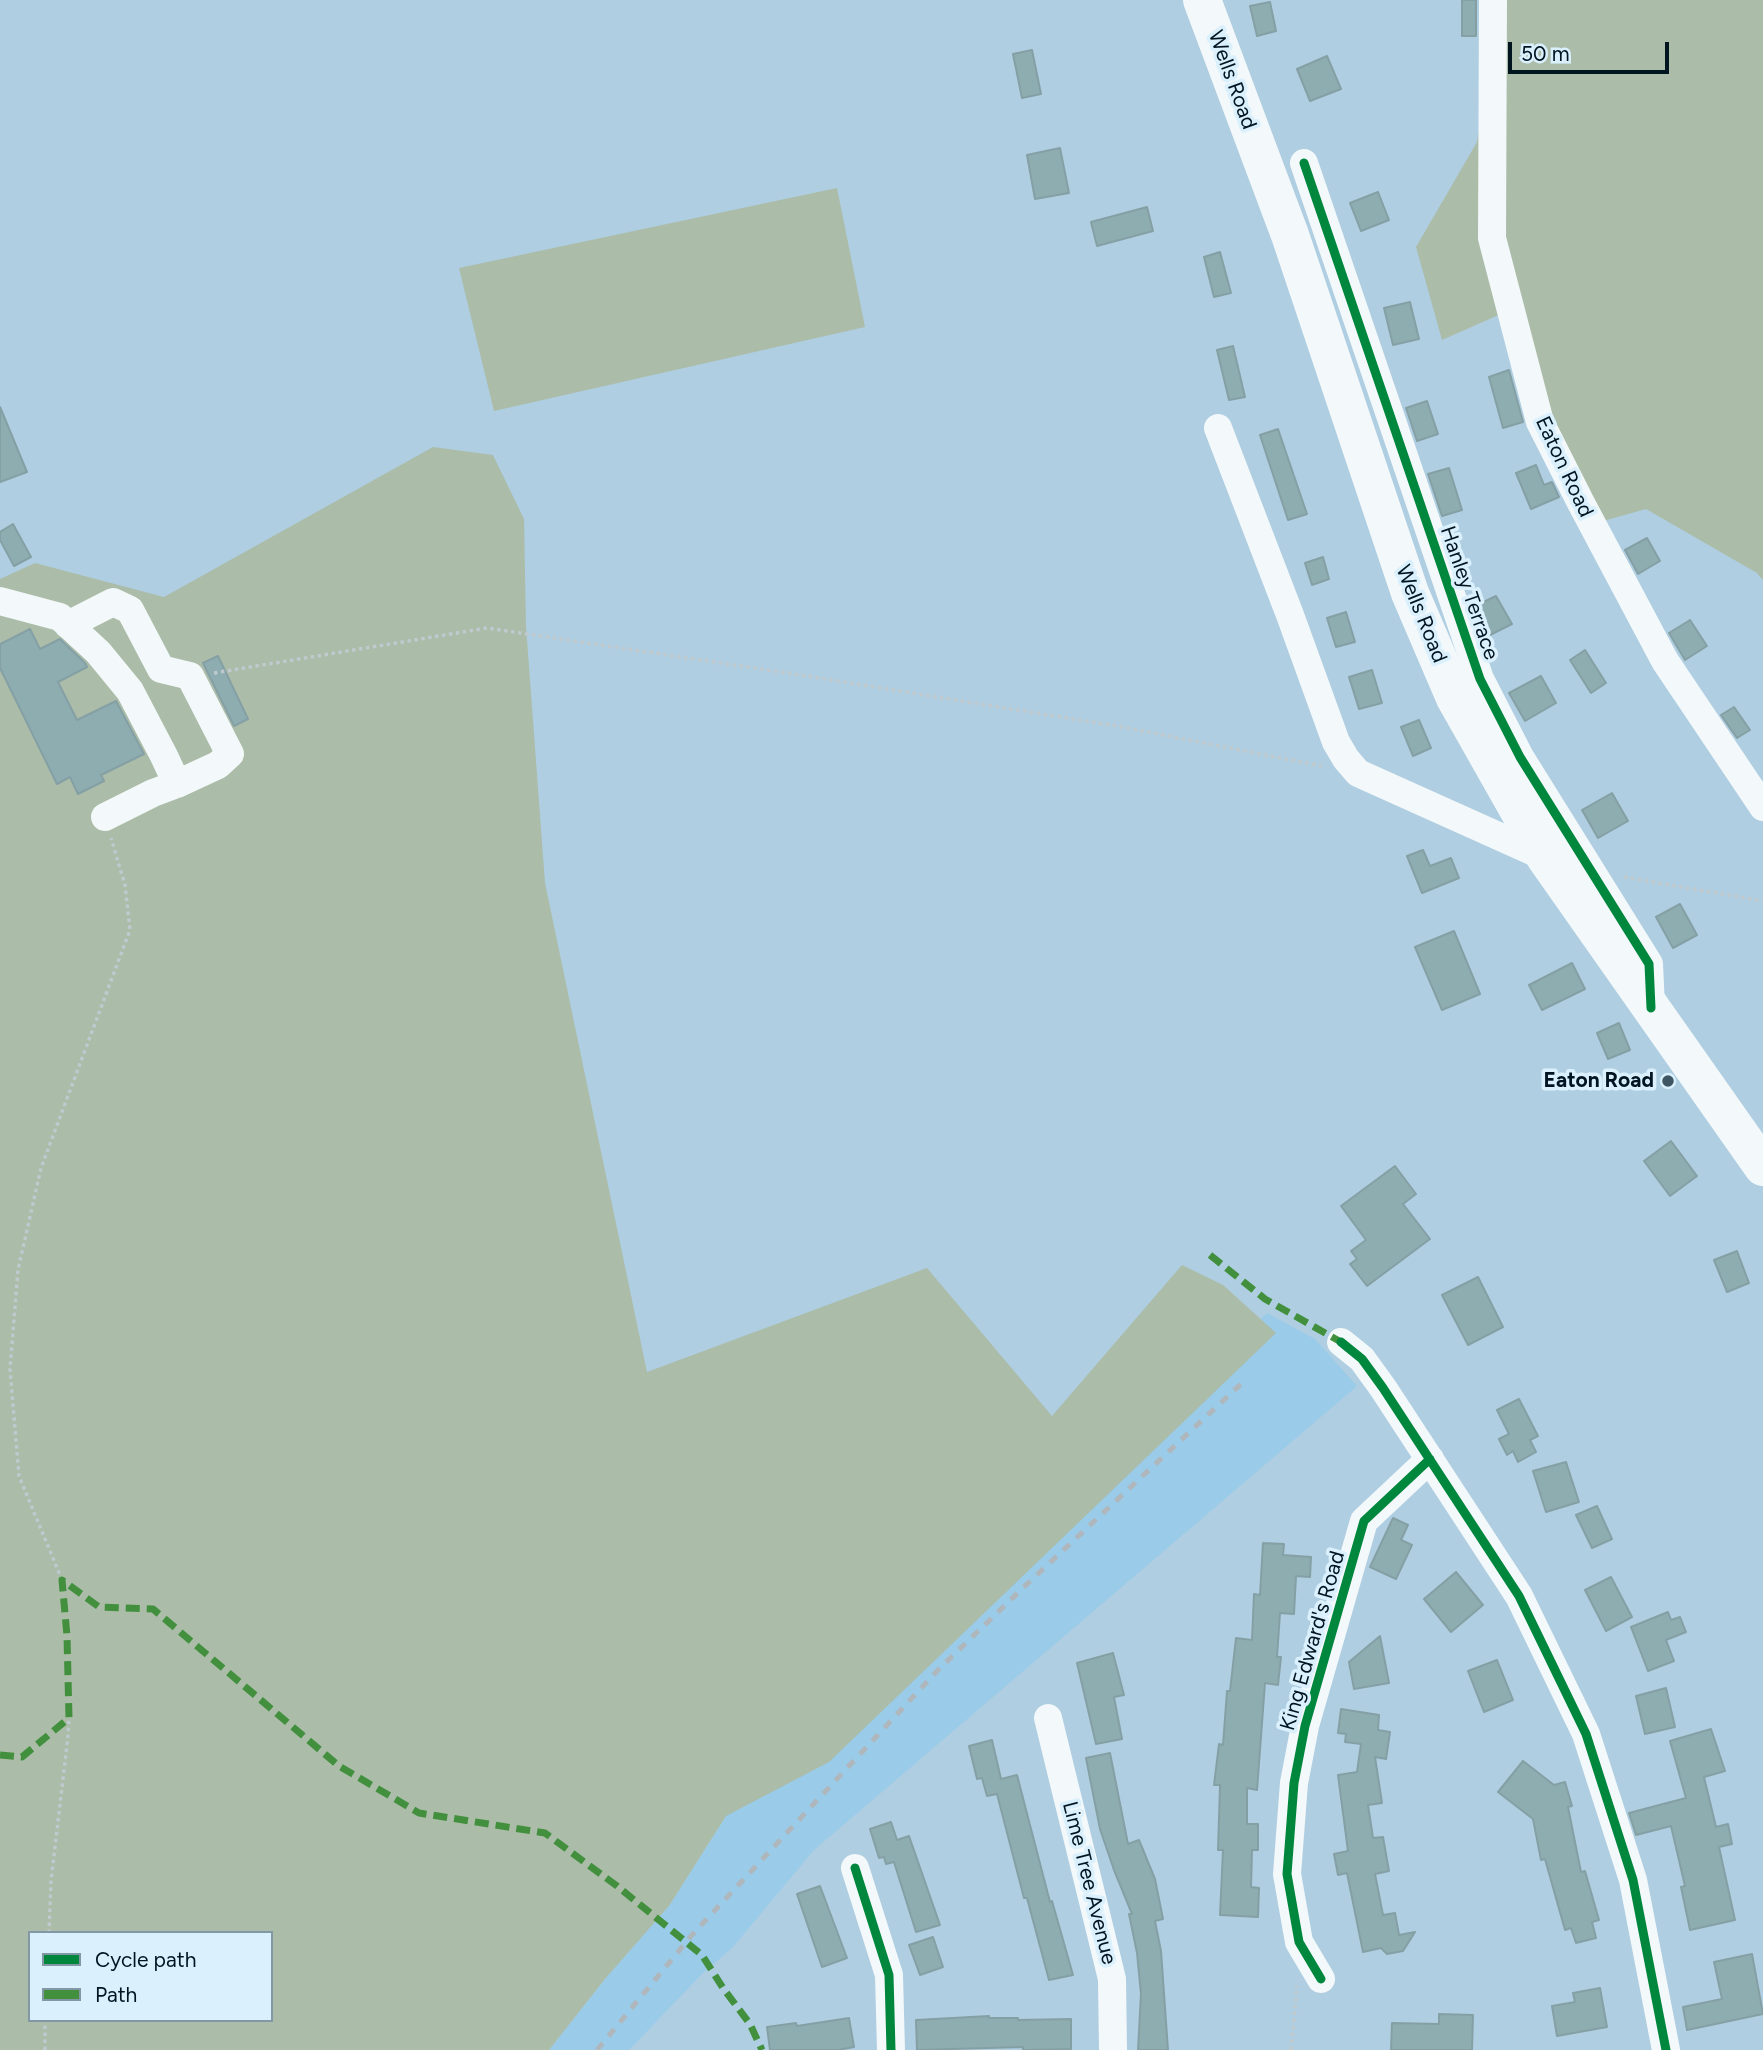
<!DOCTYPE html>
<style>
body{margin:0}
#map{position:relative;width:1763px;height:2050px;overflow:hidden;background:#afcee1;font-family:Figtree,sans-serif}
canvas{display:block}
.legend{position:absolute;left:28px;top:1931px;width:245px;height:91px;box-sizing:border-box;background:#daf0fd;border:2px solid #8398a5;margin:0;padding:9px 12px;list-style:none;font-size:21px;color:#011521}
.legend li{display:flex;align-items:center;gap:14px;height:35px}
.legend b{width:35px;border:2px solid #8398a5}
.scale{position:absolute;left:1508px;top:42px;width:161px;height:32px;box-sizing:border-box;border:4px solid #011521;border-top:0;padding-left:9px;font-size:21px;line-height:24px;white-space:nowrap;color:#011521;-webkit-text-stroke:5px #daf0fd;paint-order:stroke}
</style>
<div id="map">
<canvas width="1763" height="2050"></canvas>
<ul class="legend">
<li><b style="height:9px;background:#00873e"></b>Cycle path</li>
<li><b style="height:9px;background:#42903e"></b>Path</li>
</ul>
<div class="scale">50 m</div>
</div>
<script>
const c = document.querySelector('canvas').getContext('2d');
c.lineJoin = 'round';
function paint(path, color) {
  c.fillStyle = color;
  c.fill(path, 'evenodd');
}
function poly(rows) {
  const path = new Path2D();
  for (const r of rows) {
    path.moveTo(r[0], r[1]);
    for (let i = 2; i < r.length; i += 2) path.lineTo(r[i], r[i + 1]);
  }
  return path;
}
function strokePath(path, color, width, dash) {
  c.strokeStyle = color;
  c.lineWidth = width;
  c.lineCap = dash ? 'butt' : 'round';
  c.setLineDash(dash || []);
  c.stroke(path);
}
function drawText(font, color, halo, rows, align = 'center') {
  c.font = font + ' Figtree,sans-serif';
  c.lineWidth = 7;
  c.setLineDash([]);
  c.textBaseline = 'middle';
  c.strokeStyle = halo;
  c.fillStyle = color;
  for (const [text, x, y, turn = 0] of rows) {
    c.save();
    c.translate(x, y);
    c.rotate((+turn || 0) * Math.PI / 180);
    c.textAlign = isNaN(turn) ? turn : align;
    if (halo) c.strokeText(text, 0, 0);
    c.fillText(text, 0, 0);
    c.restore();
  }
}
const built = poly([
 [1267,1313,1315,1339,1357,1386,814,1850,733,1947,703,1973,629,2050,549,2050,605,1979,669,1906,726,1816]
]);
const green = poly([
 [1500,0,1763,0,1763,580,1757,573,1646,509,1582,527,1501,314,1442,340,1416,247,1477,142],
 [837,188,865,327,494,411,459,268],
 [433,447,493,455,524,519,526,626,545,883,647,1372,927,1268,1052,1416,1182,1265,1223,1285,1276,1333,829,1762,726,1816,669,1906,605,1979,549,2050,0,2050,0,579,35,563,164,597],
 [30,1933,271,1933,271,2020,30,2020]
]);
const building = poly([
 [1462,0,1476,0,1476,36,1462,36,1462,0],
 [1270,2,1276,31,1257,36,1250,6,1270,2],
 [1032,50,1041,94,1022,98,1013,54,1032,50],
 [1327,56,1341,89,1310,101,1297,69,1327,56],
 [1060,148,1069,193,1035,199,1027,155,1060,148],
 [1378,192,1389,220,1361,231,1350,203,1378,192],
 [1147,207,1153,231,1097,246,1091,222,1147,207],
 [1220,252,1231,293,1214,297,1204,257,1220,252],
 [1410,302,1419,339,1393,345,1384,308,1410,302],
 [1233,346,1245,397,1229,400,1217,350,1233,346],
 [1509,370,1523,422,1503,428,1489,377,1509,370],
 [1427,401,1438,434,1417,441,1406,408,1427,401],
 [0,407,27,472,0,482,0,407],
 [1278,429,1307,514,1288,520,1260,435,1278,429],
 [1536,465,1544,485,1552,482,1559,497,1531,509,1516,473,1536,465],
 [1449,468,1462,510,1442,516,1428,474,1449,468],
 [13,524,31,557,14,566,0,540,0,532,13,524],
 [1647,538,1660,561,1638,574,1625,550,1647,538],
 [1323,557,1329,579,1312,585,1305,563,1323,557],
 [1496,596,1512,624,1484,638,1473,607,1496,596],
 [1346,612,1355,642,1336,647,1327,618,1346,612],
 [1690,620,1707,646,1685,660,1669,633,1690,620],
 [30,629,40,649,60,639,85,663,87,667,58,682,77,720,116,701,144,754,101,775,104,781,78,794,70,777,57,784,0,668,0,644,30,629],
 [1585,650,1606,683,1591,693,1570,660,1585,650],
 [218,656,248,719,234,726,203,663,218,656],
 [1372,670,1382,703,1359,709,1349,677,1372,670],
 [1541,676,1556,703,1525,721,1509,693,1541,676],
 [1734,707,1750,730,1737,738,1721,715,1734,707],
 [1419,720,1431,748,1413,756,1401,727,1419,720],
 [1612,793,1628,821,1598,838,1582,810,1612,793],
 [1423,850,1430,866,1451,858,1459,878,1422,893,1407,856,1423,850],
 [1680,904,1697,935,1673,948,1656,917,1680,904],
 [1454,931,1480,994,1442,1010,1415,947,1454,931],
 [1572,963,1585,989,1542,1010,1529,985,1572,963],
 [1619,1023,1630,1050,1608,1059,1597,1033,1619,1023],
 [1671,1141,1697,1176,1670,1196,1644,1161,1671,1141],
 [1395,1166,1416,1194,1403,1204,1430,1239,1367,1286,1350,1264,1357,1259,1351,1251,1366,1240,1341,1206,1395,1166],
 [1737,1251,1749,1283,1727,1292,1714,1260,1737,1251],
 [1478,1277,1503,1327,1468,1345,1442,1295,1478,1277],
 [1519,1399,1538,1436,1530,1440,1536,1452,1518,1462,1513,1451,1507,1455,1499,1439,1509,1434,1497,1410,1519,1399],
 [1566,1462,1579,1502,1546,1512,1533,1471,1566,1462],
 [1597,1506,1612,1539,1592,1548,1576,1515,1597,1506],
 [1393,1518,1408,1525,1401,1540,1412,1545,1396,1579,1370,1567,1393,1518],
 [1263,1543,1284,1544,1283,1555,1311,1557,1310,1577,1296,1576,1294,1614,1280,1613,1277,1657,1281,1657,1278,1685,1265,1683,1257,1790,1247,1788,1247,1824,1258,1824,1258,1850,1252,1850,1251,1887,1259,1888,1258,1917,1220,1915,1223,1850,1218,1850,1220,1785,1214,1785,1219,1744,1223,1745,1227,1691,1230,1691,1236,1638,1252,1640,1254,1594,1260,1595,1263,1543],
 [1456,1572,1483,1605,1451,1632,1424,1599,1456,1572],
 [1611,1577,1632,1617,1606,1631,1585,1590,1611,1577],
 [1668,1612,1671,1620,1680,1617,1686,1632,1666,1640,1674,1661,1648,1671,1631,1627,1668,1612],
 [1380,1636,1389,1683,1354,1689,1349,1662,1380,1636],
 [1113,1653,1124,1695,1114,1697,1122,1739,1096,1744,1077,1663,1113,1653],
 [1497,1660,1513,1700,1484,1712,1468,1671,1497,1660],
 [1666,1688,1675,1727,1645,1734,1636,1696,1666,1688],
 [1341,1709,1379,1715,1378,1730,1390,1732,1386,1759,1375,1757,1382,1803,1368,1805,1373,1838,1383,1837,1389,1871,1375,1874,1383,1915,1395,1913,1399,1935,1415,1932,1403,1951,1387,1954,1381,1948,1363,1952,1347,1873,1338,1875,1334,1854,1348,1851,1338,1775,1357,1772,1361,1744,1345,1742,1346,1734,1338,1733,1341,1709],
 [1711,1729,1725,1771,1704,1777,1716,1827,1728,1824,1732,1844,1719,1847,1735,1920,1690,1930,1681,1887,1685,1886,1671,1826,1636,1835,1629,1813,1686,1798,1670,1741,1711,1729],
 [992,1740,1001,1779,1017,1775,1050,1902,1052,1901,1073,1975,1049,1980,1027,1898,1024,1898,997,1794,987,1796,982,1778,977,1779,969,1746,992,1740],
 [1110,1753,1128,1844,1139,1840,1155,1879,1163,1919,1155,1921,1161,1951,1168,2050,1138,2050,1141,1994,1137,1953,1129,1914,1132,1914,1114,1870,1100,1829,1086,1758,1110,1753],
 [1523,1761,1554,1785,1565,1782,1572,1806,1568,1807,1581,1872,1585,1871,1599,1920,1592,1922,1596,1938,1576,1943,1571,1928,1565,1930,1545,1859,1541,1860,1533,1819,1498,1792,1523,1761],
 [891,1822,897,1840,909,1836,940,1925,916,1932,894,1862,886,1864,884,1857,879,1858,870,1829,891,1822],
 [820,1886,847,1958,822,1967,797,1894,820,1886],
 [933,1937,943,1967,920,1975,909,1945,933,1937],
 [1752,1954,1763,2014,1687,2030,1683,2007,1722,1999,1714,1962,1752,1954],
 [1600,1988,1607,2027,1557,2036,1552,2006,1575,2002,1573,1993,1600,1988],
 [1439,2014,1473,2015,1472,2050,1391,2050,1392,2023,1439,2024,1439,2014],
 [989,2016,989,2018,1018,2018,1018,2020,1071,2019,1071,2049,1023,2050,1023,2047,917,2050,916,2020,989,2016],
 [849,2018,854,2047,838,2050,770,2050,767,2027,796,2023,797,2026,849,2018]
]);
const path = poly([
 [214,673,487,628,788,673,1117,726,1322,766],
 [1624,877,1763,901],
 [62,1580,19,1476,10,1369,18,1270,41,1168,130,930,125,885,111,838],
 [49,1933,51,1881,68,1736,69,1718],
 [45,2050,45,2020],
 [1291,2050,1297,1986]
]);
const minor = poly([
 [1493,0,1492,238,1540,422,1581,503,1665,661,1763,807],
 [1304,163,1480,679,1520,757,1649,964,1651,1008],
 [1218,428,1290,615,1336,742,1346,759,1358,773,1545,857],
 [0,601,60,617,98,652,130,691,164,756,177,784,153,793,105,817],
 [68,625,113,602,130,610,161,669,190,676,230,754,218,765,177,784],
 [1341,1342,1362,1359,1383,1388,1519,1596,1586,1734,1633,1880,1666,2050],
 [1048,1718,1112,1979,1113,2050],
 [855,1868,889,1975,891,2050],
 [1321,1979,1299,1942,1287,1874,1294,1783,1305,1726,1364,1521,1430,1459]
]);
const highway = poly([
 [1202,0,1290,235,1410,593,1455,698,1545,857,1763,1167]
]);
const rail = poly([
 [597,2050,692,1935,939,1669,1025,1586,1243,1382]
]);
const quiet = poly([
 [1210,1255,1265,1299,1341,1342],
 [0,1755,22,1757,69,1718,67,1636,62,1580,99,1607,153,1609,339,1766,419,1813,545,1833,617,1886,702,1955,723,1988,750,2024,762,2050]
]);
const cycleway = poly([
 [1304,163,1480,679,1520,757,1649,964,1651,1008],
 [1341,1342,1362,1359,1383,1388,1519,1596,1586,1734,1633,1880,1666,2050],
 [855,1868,889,1975,891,2050],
 [1321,1979,1299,1942,1287,1874,1294,1783,1305,1726,1364,1521,1430,1459]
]);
const markers = [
 [1668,1081,7,"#3e5664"]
];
const streetNames = [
 ["Wells Road",1232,80,70],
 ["Eaton Road",1564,467,65],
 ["Hanley Terrace",1469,593,71],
 ["Wells Road",1421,614,68],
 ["King Edward's Road",1313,1641,-74],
 ["Lime Tree Avenue",1089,1883,76]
];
const poiNames = [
 ["Eaton Road",1654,1081]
];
paint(built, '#9acbe8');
paint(green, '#abbca9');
paint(building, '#8eadb1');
strokePath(building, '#85a0a5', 2);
strokePath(path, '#bfc9ce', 3.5, [3.5, 3.5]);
strokePath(minor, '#f3f8fa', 28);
strokePath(highway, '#f3f8fa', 38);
strokePath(rail, '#afb7bc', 5, [9, 9]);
strokePath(quiet, '#42903e', 7, [14, 7]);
strokePath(cycleway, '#00873e', 9);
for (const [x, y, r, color] of markers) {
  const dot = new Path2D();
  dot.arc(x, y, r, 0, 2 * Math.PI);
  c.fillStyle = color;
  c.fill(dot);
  strokePath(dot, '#daf0fd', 2.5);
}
drawText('21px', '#011521', '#daf0fd', streetNames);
drawText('bold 21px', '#011521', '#daf0fd', poiNames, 'right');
</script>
